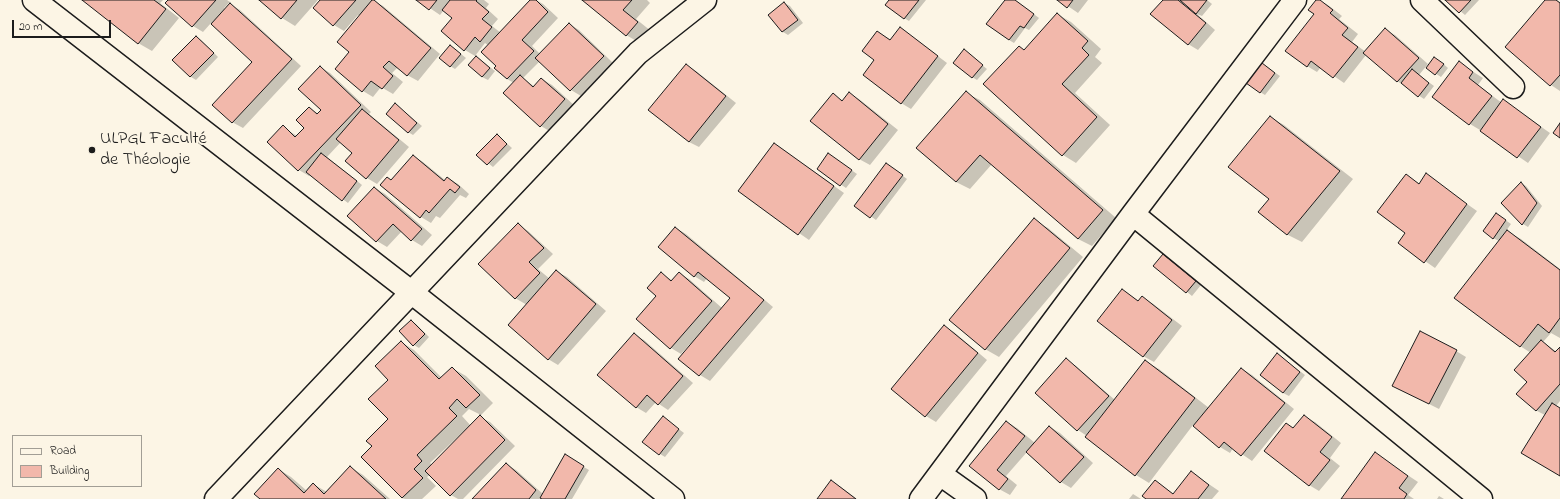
<!DOCTYPE html>
<meta charset="utf-8">
<style>
body{margin:0}
#map{position:relative;width:1560px;height:499px;overflow:hidden;background:#fcf5e5;font-family:"Indie Flower",sans-serif}
canvas{display:block}
.legend{position:absolute;left:12px;top:435px;width:130px;height:52px;box-sizing:border-box;background:#fcf5e5;border:1px solid #a29e95;margin:0;padding:5px 7px;list-style:none;font-size:12px;color:#1c1c1c}
.legend li{display:flex;align-items:center;gap:8px;height:20px}
.legend b{width:20px;border:1px solid #a29e95}
.scale{position:absolute;left:12px;top:20px;width:99px;height:18px;box-sizing:border-box;border:2px solid #1c1c1c;border-top:0;padding-left:5px;font-size:12px;line-height:14px;white-space:nowrap;color:#1c1c1c;-webkit-text-stroke:3px #fcf5e5;paint-order:stroke}
</style>
<div id="map">
<canvas width="1560" height="499"></canvas>
<ul class="legend">
<li><b style="height:5px;background:#fcf5e5"></b>Road</li>
<li><b style="height:11px;background:#f2b8ab"></b>Building</li>
</ul>
<div class="scale">20 m</div>
</div>
<script>
const c = document.querySelector('canvas').getContext('2d');
c.lineJoin = 'round';
function paint(path, color) {
  c.fillStyle = color;
  c.fill(path, 'evenodd');
}
function poly(rows) {
  const path = new Path2D();
  for (const r of rows) {
    path.moveTo(r[0], r[1]);
    for (let i = 2; i < r.length; i += 2) path.lineTo(r[i], r[i + 1]);
  }
  return path;
}
function strokePath(path, color, width, dash) {
  c.strokeStyle = color;
  c.lineWidth = width;
  c.lineCap = dash ? 'butt' : 'round';
  c.setLineDash(dash || []);
  c.stroke(path);
}
function drawText(font, color, halo, rows, align = 'center') {
  c.font = font + ' "Indie Flower",sans-serif';
  c.lineWidth = 4;
  c.setLineDash([]);
  c.textBaseline = 'middle';
  c.strokeStyle = halo;
  c.fillStyle = color;
  for (const [text, x, y, turn = 0] of rows) {
    c.save();
    c.translate(x, y);
    c.rotate((+turn || 0) * Math.PI / 180);
    c.textAlign = isNaN(turn) ? turn : align;
    if (halo) c.strokeText(text, 0, 0);
    c.fillText(text, 0, 0);
    c.restore();
  }
}
const shadow = poly([
 [84,0,163,0,160,3,179,18,152,51,138,43],
 [169,0,227,0,230,2,224,8,225,9,230,4,240,10,301,66,243,128,232,122,254,62,211,23,203,32,193,26],
 [261,0,318,0,295,26,282,18],
 [321,0,372,0,383,6,440,54,418,81,407,75,398,67,392,73,403,82,393,94,381,87,373,97,363,91,337,69,351,52,360,16,358,15,344,31,334,25,314,8],
 [418,0,484,0,489,4,486,8,498,19,492,26,501,33,532,0,536,0,543,4,558,18,532,46,540,54,569,24,579,30,613,63,581,96,571,90,540,61,523,78,535,87,542,79,552,85,575,106,551,132,541,126,504,93,514,83,507,79,498,66,489,46,485,43,475,56,465,50,453,18,444,10,440,15],
 [584,0,647,0,650,3,636,19,651,31,640,43,626,35],
 [890,0,926,0,909,21,904,18],
 [1006,0,1015,0,1039,18,1029,30,1025,28,1014,43,1009,40],
 [1059,0,1088,0,1078,13],
 [1164,0,1207,0,1212,4,1202,16,1197,14,1215,30,1198,50,1188,44],
 [1317,0,1328,5,1342,16,1339,19,1358,34,1352,42,1366,52,1385,29,1395,35,1428,64,1419,75,1434,86,1424,99,1397,81,1366,55,1344,83,1321,67,1317,72,1307,66],
 [1447,0,1479,0,1465,15],
 [1547,0,1557,0,1560,2,1560,91,1551,85],
 [784,3,790,6,803,23,788,35,783,32,770,15],
 [1057,14,1071,22,1101,49,1095,57,1102,63,1075,93,1110,125,1076,163,1063,155,1019,47,1025,50],
 [900,29,910,35,947,63,911,109,901,103,878,32,891,40],
 [196,37,201,40,218,57,196,80,191,77,174,60],
 [451,46,466,58,455,69,450,66],
 [964,51,987,69,977,80,972,77],
 [477,57,495,71,488,80,482,77],
 [1440,61,1448,68,1441,77,1427,68],
 [1459,63,1483,78,1478,85,1502,103,1513,107,1550,133,1528,163,1480,130,1470,124,1433,96],
 [686,65,696,71,736,103,699,147,689,142],
 [320,67,330,73,371,112,369,114,409,147,377,184,367,178,353,153,341,142,327,157,362,185,348,203,310,175,309,176,299,170,283,127,297,136,306,128,309,108,319,114,322,110],
 [1267,67,1280,76,1265,95,1260,92],
 [966,93,980,100,1116,218,1092,246,1078,239,992,164,970,189,956,182],
 [849,94,859,99,898,130,870,165,859,159,833,95,844,101],
 [395,104,422,126,413,135,408,132],
 [1270,117,1284,125,1353,179,1302,242,1288,235,1259,212,1270,199],
 [497,135,512,148,493,167,478,155],
 [775,144,844,193,809,240,739,191],
 [413,156,423,162,445,180,448,178,458,184,469,194,466,198,460,195,440,218,436,216,431,223,421,217,392,181],
 [834,158,857,174,846,188,818,169],
 [891,167,907,179,876,220,855,205],
 [1406,175,1420,184,1426,175,1477,211,1435,268,1399,243,1406,233],
 [1521,183,1526,186,1542,206,1528,227,1523,224],
 [375,188,385,194,432,235,422,246,412,240,402,231,387,247,377,241,348,216],
 [1501,217,1511,224,1506,231,1521,239,1560,269,1560,338,1551,333,1543,342,1557,352,1560,348,1560,401,1556,406,1560,409,1560,475,1545,415,1537,411,1518,394,1529,382,1531,353,1520,346,1499,241,1493,238],
 [1034,220,1048,228,1083,257,999,357,985,349],
 [518,225,528,231,553,254,538,269,550,279,556,271,567,277,606,311,558,365,548,359,527,305,515,298],
 [676,228,686,234,773,307,710,381,700,375,680,359,692,345,690,344,681,354,671,348,658,296,661,273,673,281,679,273,689,279,722,308,731,298,707,278,704,282,694,276],
 [1164,255,1201,285,1192,296,1155,266],
 [1122,290,1139,301,1142,298,1152,303,1182,326,1154,362,1143,356],
 [411,321,416,324,429,337,419,348,414,345],
 [944,327,954,332,987,360,936,422,926,416,892,388],
 [634,334,644,340,693,383,668,410,656,402,646,413,636,407],
 [401,342,414,350,442,378,452,368,466,376,493,403,481,415,469,409,462,416,471,426,480,417,490,422,515,446,463,499,458,499,451,495,430,475,427,477,436,486,422,499,405,499,402,498,373,446,390,419,389,380],
 [464,431,465,432,432,465,430,463],
 [1456,351,1466,357,1439,409,1403,391],
 [1277,354,1305,375,1289,396,1283,393],
 [1066,360,1076,366,1115,400,1145,361,1159,369,1209,408,1242,369,1252,375,1294,409,1252,461,1233,448,1230,453,1220,447,1193,425,1149,483,1136,475,1087,436,1078,430],
 [1304,416,1315,422,1341,443,1330,458,1340,466,1319,491,1309,485,1287,424,1294,429],
 [668,421,684,433,665,457,660,454],
 [1007,422,1017,428,1035,443,1050,427,1060,433,1093,463,1071,488,1061,482,1027,452,1006,476,1017,485,1010,495,999,489,971,466],
 [565,456,589,470,572,499,474,499,506,464,516,470,543,494],
 [1385,460,1418,482,1408,495,1414,499,1342,499],
 [350,467,363,475,390,499,262,499,278,469,291,477,307,491,313,484,327,492],
 [1191,472,1219,491,1212,499,1148,499,1155,481,1174,494],
 [831,481,841,487,857,499,818,499],
 [1133,494,1141,499,1129,499],
 [1439,496,1444,499,1437,499]
]);
const building = poly([
 [82,0,154,0,166,9,138,44,82,0],
 [168,0,216,0,192,27,165,3,168,0],
 [259,0,297,0,281,19,259,0],
 [320,0,356,0,333,26,313,8,320,0],
 [372,0,374,0,431,48,407,76,389,61,383,67,393,76,382,89,371,81,362,92,335,69,349,52,337,42,372,0],
 [416,0,437,0,429,10,416,0],
 [450,0,477,0,476,1,489,12,482,19,492,27,480,42,475,37,464,51,441,31,452,18,442,10,450,0],
 [530,0,536,0,548,12,522,40,534,51,507,79,494,68,496,66,481,52,530,0],
 [582,0,632,0,623,10,638,22,626,36,582,0],
 [889,0,919,0,904,19,885,5,889,0],
 [1005,0,1015,0,1034,14,1024,28,1020,26,1009,40,986,24,1005,0],
 [1057,0,1073,0,1067,8,1057,0],
 [1163,0,1178,0,1206,23,1188,45,1150,14,1163,0],
 [1180,0,1207,0,1196,14,1180,0],
 [1316,0,1320,0,1333,10,1330,13,1348,28,1342,35,1358,47,1333,78,1311,61,1307,67,1285,51,1314,14,1308,10,1316,0],
 [1445,0,1471,0,1459,13,1445,0],
 [1545,0,1556,0,1560,3,1560,75,1550,86,1505,47,1545,0],
 [784,2,798,20,782,32,768,15,784,2],
 [230,3,292,59,232,123,212,105,252,62,211,24,230,3],
 [1057,13,1088,41,1082,48,1089,55,1062,84,1097,117,1062,156,983,84,1019,46,1024,50,1057,13],
 [569,23,604,56,570,91,535,58,569,23],
 [900,27,938,56,901,104,863,75,874,60,862,51,877,31,890,40,900,27],
 [1385,28,1419,58,1397,82,1363,53,1385,28],
 [196,36,214,53,190,77,172,60,196,36],
 [450,45,461,54,450,67,439,58,450,45],
 [964,49,983,65,972,78,953,63,964,49],
 [476,56,490,68,482,77,468,65,476,56],
 [1434,57,1444,64,1435,75,1426,68,1434,57],
 [1459,61,1473,72,1469,78,1492,96,1469,125,1432,97,1459,61],
 [1262,63,1275,73,1260,93,1246,83,1262,63],
 [686,64,726,96,689,142,648,110,686,64],
 [320,66,361,105,298,171,267,142,283,125,295,137,304,128,296,120,309,107,317,114,321,110,298,89,320,66],
 [1412,69,1429,83,1418,97,1401,83,1412,69],
 [520,75,533,87,541,78,565,99,540,127,503,93,520,75],
 [966,91,1103,210,1078,239,980,155,956,182,916,148,966,91],
 [849,92,888,124,859,160,810,121,833,93,842,101,849,92],
 [1503,99,1541,127,1517,158,1480,131,1503,99],
 [395,103,417,123,408,133,386,114,395,103],
 [362,109,399,140,366,179,345,161,352,153,336,139,362,109],
 [1270,116,1340,171,1287,235,1258,212,1269,199,1228,167,1270,116],
 [1560,123,1560,138,1553,133,1560,123],
 [497,134,507,144,487,165,476,155,497,134],
 [774,143,834,186,798,235,738,191,774,143],
 [321,153,357,181,342,201,306,172,321,153],
 [828,153,852,170,840,186,817,169,828,153],
 [413,155,444,181,447,177,460,187,455,193,450,189,429,213,426,210,420,218,380,185,387,177,391,180,413,155],
 [886,163,903,175,870,218,854,206,886,163],
 [1426,173,1467,204,1424,263,1398,243,1405,233,1377,212,1406,174,1419,184,1426,173],
 [1521,182,1537,203,1522,225,1501,203,1521,182],
 [374,187,422,229,411,241,393,224,376,242,347,216,374,187],
 [1496,213,1506,220,1493,239,1483,231,1496,213],
 [1034,218,1070,248,985,350,949,320,1034,218],
 [518,223,544,248,529,262,540,273,515,299,478,264,518,223],
 [675,227,764,300,699,376,678,359,730,298,698,272,694,277,658,247,675,227],
 [1507,230,1560,270,1560,318,1549,333,1538,324,1520,347,1454,298,1507,230],
 [1163,254,1196,281,1186,293,1153,266,1163,254],
 [556,270,596,304,548,360,508,325,556,270],
 [661,272,671,281,679,272,712,301,670,349,636,319,656,296,647,288,661,272],
 [1122,289,1138,301,1142,296,1172,320,1143,357,1097,321,1122,289],
 [411,320,425,334,413,346,399,331,411,320],
 [944,325,978,353,925,417,891,389,944,325],
 [1420,331,1457,350,1429,404,1392,386,1420,331],
 [634,333,683,376,658,405,647,395,636,408,597,375,634,333],
 [1541,340,1555,352,1560,347,1560,384,1536,411,1516,394,1527,382,1514,370,1541,340],
 [401,341,439,379,452,367,480,395,466,408,457,399,449,408,457,416,417,455,422,461,414,469,423,478,402,498,361,457,372,446,366,441,388,419,368,399,388,380,375,366,401,341],
 [1277,353,1300,372,1283,393,1260,375,1277,353],
 [1066,358,1109,396,1077,431,1035,393,1066,358],
 [1145,360,1195,398,1135,476,1085,437,1145,360],
 [1241,368,1285,403,1241,456,1224,442,1219,448,1193,426,1241,368],
 [1552,403,1560,408,1560,476,1521,453,1552,403],
 [480,415,505,440,450,496,425,471,480,415],
 [1304,415,1332,437,1320,452,1330,460,1309,486,1264,451,1286,423,1293,428,1304,415],
 [663,416,679,429,659,455,642,442,663,416],
 [1006,421,1025,436,997,470,1008,479,999,490,969,466,1006,421],
 [1049,426,1084,457,1060,483,1026,452,1049,426],
 [1375,452,1408,476,1399,488,1407,494,1404,499,1341,499,1375,452],
 [565,454,584,466,565,499,542,499,540,498,565,454],
 [506,463,536,490,529,499,472,499,506,463],
 [350,466,386,499,260,499,254,494,278,468,304,493,313,483,324,494,350,466],
 [1191,471,1209,485,1198,499,1146,499,1142,496,1155,480,1173,494,1191,471],
 [831,480,856,499,817,499,831,480]
]);
const street = poly([
 [34,0,411,292,673,499],
 [1422,0,1513,87],
 [1133,214,1481,499],
 [940,474,975,499],
 [216,499,638,53,705,0],
 [921,499,1133,214,1295,0]
]);
const markers = [
 [92,150,4,"#1c1c1c"]
];
const poiNames = [
 ["ULPGL Faculté",100,140],
 ["de Théologie",100,161]
];
paint(shadow, '#0003');
paint(building, '#f2b8ab');
strokePath(building, '#1c1c1c', 1);
strokePath(street, '#1c1c1c', 25);
strokePath(street, '#fcf5e5', 22);
for (const [x, y, r, color] of markers) {
  const dot = new Path2D();
  dot.arc(x, y, r, 0, 2 * Math.PI);
  c.fillStyle = color;
  c.fill(dot);
  strokePath(dot, '#fcf5e5', 1.5);
}
drawText('18px', '#1c1c1c', '#fcf5e5', poiNames, 'left');
</script>
